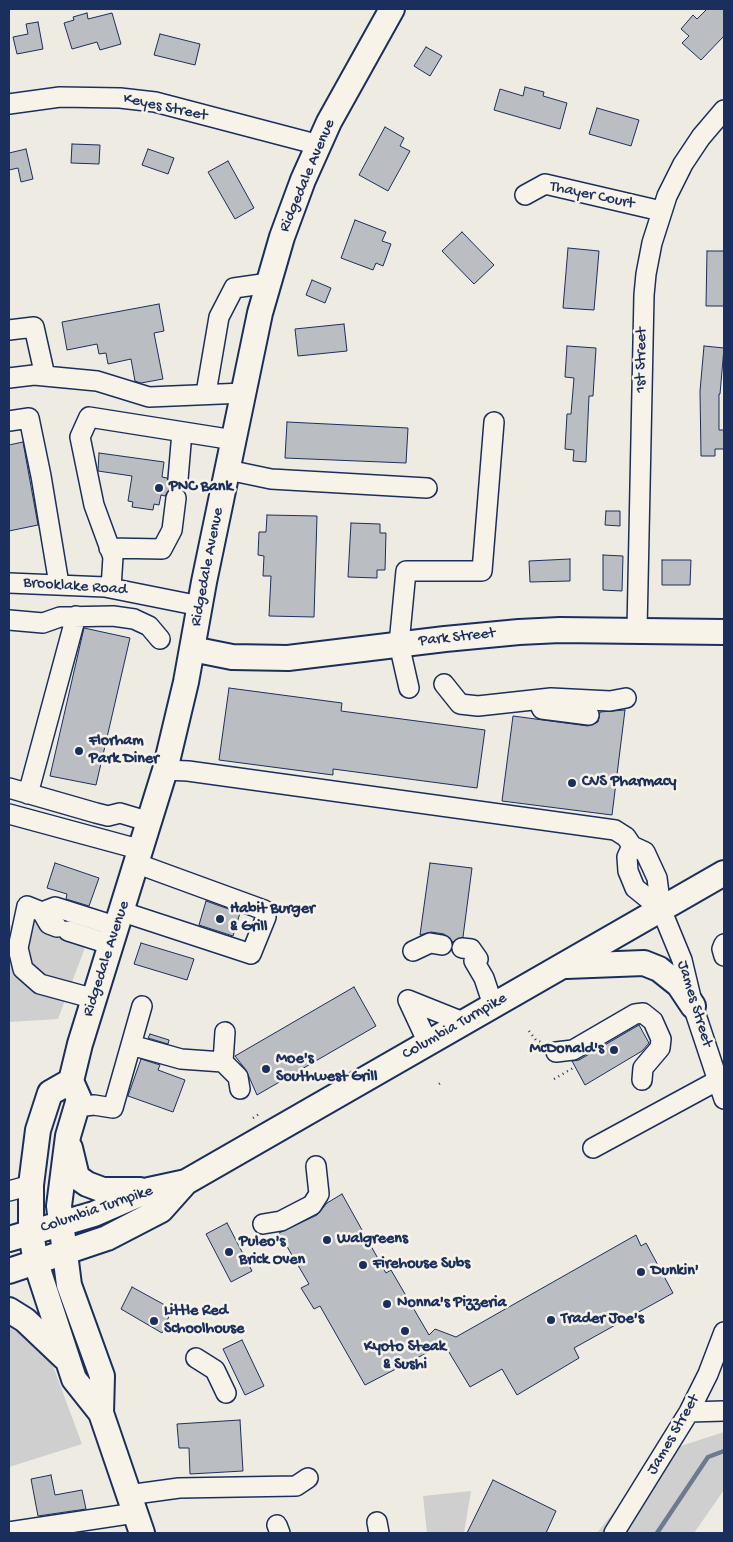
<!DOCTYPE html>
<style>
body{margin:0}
#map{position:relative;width:733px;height:1542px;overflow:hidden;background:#eeebe2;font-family:"Gochi Hand",sans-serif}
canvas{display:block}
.frame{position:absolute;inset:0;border:10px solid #1b2f5e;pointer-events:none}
</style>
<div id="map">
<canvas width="733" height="1542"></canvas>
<div class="frame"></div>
</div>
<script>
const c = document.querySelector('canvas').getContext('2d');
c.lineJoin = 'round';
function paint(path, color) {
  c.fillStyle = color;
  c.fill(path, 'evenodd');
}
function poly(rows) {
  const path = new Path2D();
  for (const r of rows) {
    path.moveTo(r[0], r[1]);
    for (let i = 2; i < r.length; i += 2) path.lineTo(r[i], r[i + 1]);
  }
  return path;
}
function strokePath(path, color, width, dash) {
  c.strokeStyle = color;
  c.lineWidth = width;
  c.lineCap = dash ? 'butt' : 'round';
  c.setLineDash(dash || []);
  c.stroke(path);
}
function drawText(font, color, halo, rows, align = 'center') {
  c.font = font + ' "Gochi Hand",sans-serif';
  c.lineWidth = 5;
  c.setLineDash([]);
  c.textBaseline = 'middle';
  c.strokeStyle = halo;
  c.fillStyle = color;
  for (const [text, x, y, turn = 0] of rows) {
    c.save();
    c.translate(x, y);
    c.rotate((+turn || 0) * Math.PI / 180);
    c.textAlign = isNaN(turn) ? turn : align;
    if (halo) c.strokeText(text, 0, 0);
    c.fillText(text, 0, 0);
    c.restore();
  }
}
const green = poly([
 [24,919,86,945,58,1019,9,1022,9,925,13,926],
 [9,1319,42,1346,53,1366,82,1444,9,1467],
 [724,1432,724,1490,694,1533,597,1533,662,1452],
 [471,1491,464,1533,427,1533,423,1496]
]);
const stream = poly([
 [657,1533,708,1457,724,1451]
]);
const building = poly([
 [707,9,724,9,724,36,701,60,682,43,689,36,681,29,693,15,697,19,707,9],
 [87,13,88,19,112,13,121,44,100,50,97,42,72,49,64,23,74,20,73,17,87,13],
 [38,22,43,49,17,54,13,37,28,34,26,24,38,22],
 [160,34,200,44,195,65,154,55,160,34],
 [426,47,442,56,430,76,414,66,426,47],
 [525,87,544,92,543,96,567,103,560,129,494,110,500,89,523,96,525,87],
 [597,108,639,120,631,146,589,134,597,108],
 [385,127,404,138,400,146,410,151,388,191,359,175,385,127],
 [72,144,100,145,99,164,71,163,72,144],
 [26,149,33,179,21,182,18,168,9,170,9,153,26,149],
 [148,149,174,158,168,174,142,165,148,149],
 [228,161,254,208,235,219,208,172,228,161],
 [355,220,386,232,382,241,391,244,383,266,376,263,373,270,341,258,355,220],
 [462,232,494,265,474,284,442,251,462,232],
 [568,248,599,251,594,310,563,308,568,248],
 [707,251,724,251,724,306,706,306,707,251],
 [312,280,331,288,325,303,306,295,312,280],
 [159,304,164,331,154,333,163,379,141,383,135,381,131,359,108,364,106,353,99,354,97,344,67,350,62,322,159,304],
 [344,324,347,351,298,356,295,329,344,324],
 [567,346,596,348,593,396,589,396,586,462,573,461,574,450,565,449,567,414,571,414,574,378,565,377,567,346],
 [704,346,724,348,720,394,719,394,719,430,724,430,724,449,715,449,715,456,701,456,700,391,704,346],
 [287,422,408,428,406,463,285,458,287,422],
 [23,442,38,525,9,531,9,445,23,442],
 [99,453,164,462,162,477,167,478,171,488,165,496,161,495,159,505,154,504,153,510,132,507,133,502,128,501,132,476,98,471,99,453],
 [606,511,620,511,620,526,605,525,606,511],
 [267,515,317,516,314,617,269,616,271,576,263,576,264,556,258,555,259,532,266,532,267,515],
 [351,523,380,524,380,533,386,533,385,570,377,570,377,578,348,577,351,523],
 [603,555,623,556,622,591,603,590,603,555],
 [570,559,570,581,530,582,529,561,570,559],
 [662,560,691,560,690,585,662,585,662,560],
 [84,628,130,638,96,785,50,776,84,628],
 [229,688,342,703,341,711,485,730,477,788,333,769,333,775,219,760,229,688],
 [625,710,612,815,502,801,513,716,588,726,598,722,600,712,625,710],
 [55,863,99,878,89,906,66,899,67,894,47,888,55,863],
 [430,863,472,868,463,937,453,942,444,934,431,932,420,935,430,863],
 [206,901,240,913,233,936,199,925,206,901],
 [141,943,194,959,187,980,134,964,141,943],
 [354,987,376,1026,257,1095,246,1070,235,1056,354,987],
 [639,1025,649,1043,642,1051,585,1085,572,1061,579,1060,639,1025],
 [150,1034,169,1040,168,1044,148,1038,150,1034],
 [141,1059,160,1065,158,1070,185,1080,173,1112,128,1096,141,1059],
 [342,1194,386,1273,391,1270,429,1335,435,1329,456,1337,636,1235,641,1246,646,1243,673,1293,574,1348,579,1358,517,1395,502,1369,470,1387,444,1344,365,1385,320,1306,314,1309,301,1288,309,1284,279,1233,317,1215,327,1203,342,1194],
 [227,1223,252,1271,231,1282,206,1234,227,1223],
 [132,1287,172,1309,162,1333,121,1309,132,1287],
 [242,1340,264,1386,245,1395,223,1349,242,1340],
 [240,1420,243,1471,190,1474,189,1448,179,1448,177,1424,240,1420],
 [51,1475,55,1495,82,1490,86,1509,38,1516,31,1479,51,1475],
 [493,1480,556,1511,546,1533,467,1533,493,1480]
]);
const path = poly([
 [529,1031,536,1040,543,1043],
 [554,1079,573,1068],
 [439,1084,443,1081],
 [253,1118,259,1114]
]);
const minor = poly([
 [9,104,60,97,120,98,155,102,319,145],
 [525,195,545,184,661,211],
 [9,330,34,327,45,376],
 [9,378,34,375,97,381,149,397,244,393],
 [206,393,219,317,234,288,269,283],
 [9,421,29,418,41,476,59,584],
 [228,470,271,479,427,488],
 [178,479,182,432],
 [109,548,162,549,172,530,176,498],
 [9,583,105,587,200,606],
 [111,588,113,557,94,505,80,437,89,417,234,440],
 [9,620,43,623,60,617,113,616,134,619,149,626,160,639],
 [637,630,644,295,646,274,652,243,667,196,683,164,701,137,724,110],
 [444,684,460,704,478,706,551,698,610,701,626,698],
 [409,688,399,644,406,571,482,571,494,422],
 [539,703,542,709,589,715],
 [165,770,188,771,615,830,626,837,632,846,645,852,657,878,661,909,682,960,693,1006,724,1099],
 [9,788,96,813,108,816,120,813,150,822],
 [28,794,76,616],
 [9,814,142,850],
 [632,846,627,857,628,871,635,888,661,909],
 [42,912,55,907,118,927],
 [123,912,251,954,266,917,264,910,138,864],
 [57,927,49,924,42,912,27,906,18,948,23,969,40,984,95,999],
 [68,931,112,945],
 [724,944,722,949,724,956],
 [462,948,471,949,478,959],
 [413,951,430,943,442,945],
 [474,961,484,978,493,1005],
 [408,1000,463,1022],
 [408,1000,428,1043],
 [225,1032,223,1062,238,1077,240,1089],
 [131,1045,181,1059,223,1062],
 [556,1052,573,1050,635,1014,643,1013,653,1021,661,1039,660,1048,643,1068,642,1080],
 [76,1107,94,1105,113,1108,142,1006],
 [593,1148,724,1077],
 [9,1191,31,1185],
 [263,1224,281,1221,312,1205,319,1194,316,1166],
 [196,1358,215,1370,226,1393],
 [689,1412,724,1411],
 [128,1495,179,1488,296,1486,308,1478],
 [377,1522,379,1533],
 [277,1525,280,1533],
 [9,1532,135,1513],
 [614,1533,689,1412,708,1374,724,1332]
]);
const major = poly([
 [192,649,232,657,288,658,445,639,519,632,560,630,724,632],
 [566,966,644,963,659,969,679,985,693,1006],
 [71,1081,50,1093,38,1130,31,1185,31,1233,36,1263,74,1379,101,1413],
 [70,1148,77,1177,87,1184,103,1190,140,1190],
 [9,1239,94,1214,149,1190,186,1182,724,873],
 [9,1271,107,1238,161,1210,186,1182],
 [9,1310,25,1320,64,1357],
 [142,1533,101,1413,102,1376,69,1285,59,1206,68,1136,79,1099,71,1081,80,1044,165,770,186,682,204,582,260,313,282,237,303,180,329,122,392,9]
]);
const markers = [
 [159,488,5,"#1b2f5e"],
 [79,751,5,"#1b2f5e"],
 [572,783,5,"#1b2f5e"],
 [220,919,5,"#1b2f5e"],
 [614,1050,5,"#1b2f5e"],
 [266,1069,5,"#1b2f5e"],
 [327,1240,5,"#1b2f5e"],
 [229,1252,5,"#1b2f5e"],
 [363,1265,5,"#1b2f5e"],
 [641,1272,5,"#1b2f5e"],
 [387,1304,5,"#1b2f5e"],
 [551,1320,5,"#1b2f5e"],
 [154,1321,5,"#1b2f5e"],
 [405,1331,5,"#1b2f5e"]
];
const streetNames = [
 ["Keyes Street",165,108,12],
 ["Ridgedale Avenue",308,176,-67],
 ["Thayer Court",592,196,12],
 ["1st Street",642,360,-89],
 ["Ridgedale Avenue",208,567,-79],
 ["Brooklake Road",75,587,4],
 ["Park Street",457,638,-6],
 ["Ridgedale Avenue",107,959,-72],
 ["James Street",694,1004,73],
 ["Columbia Turnpike",455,1027,-30],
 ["Columbia Turnpike",97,1210,-19],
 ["James Street",674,1435,-60]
];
const poiNames = [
 ["PNC Bank",169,488],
 ["Florham",89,742],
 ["Park Diner",89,760],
 ["CVS Pharmacy",582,783],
 ["Habit Burger",230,910],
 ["& Grill",230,928],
 ["McDonald's",604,1050,"right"],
 ["Moe's",276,1060],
 ["Southwest Grill",276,1078],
 ["Walgreens",337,1240],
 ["Puleo's",239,1243],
 ["Brick Oven",239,1261],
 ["Firehouse Subs",373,1265],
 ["Dunkin'",651,1272],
 ["Nonna's Pizzeria",397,1304],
 ["Little Red",164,1312],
 ["Schoolhouse",164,1330],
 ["Trader Joe's",561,1320],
 ["Kyoto Steak",405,1348,"center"],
 ["& Sushi",405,1366,"center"]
];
paint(green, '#cfcfcf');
strokePath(stream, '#6e7992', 4.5);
paint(building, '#babdc2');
strokePath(building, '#1b2f5e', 1);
strokePath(minor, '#1b2f5e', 22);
strokePath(major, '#1b2f5e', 28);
strokePath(path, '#1b2f5e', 2.5, [1, 4]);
strokePath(minor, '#f7f3e8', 19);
strokePath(major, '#f7f3e8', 24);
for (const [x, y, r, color] of markers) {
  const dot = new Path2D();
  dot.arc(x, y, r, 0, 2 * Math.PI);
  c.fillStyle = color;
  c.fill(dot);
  strokePath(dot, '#f7f3e8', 2);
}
drawText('16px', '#1b2f5e', '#f7f3e8', streetNames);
drawText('bold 16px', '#1b2f5e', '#f7f3e8', poiNames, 'left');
</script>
